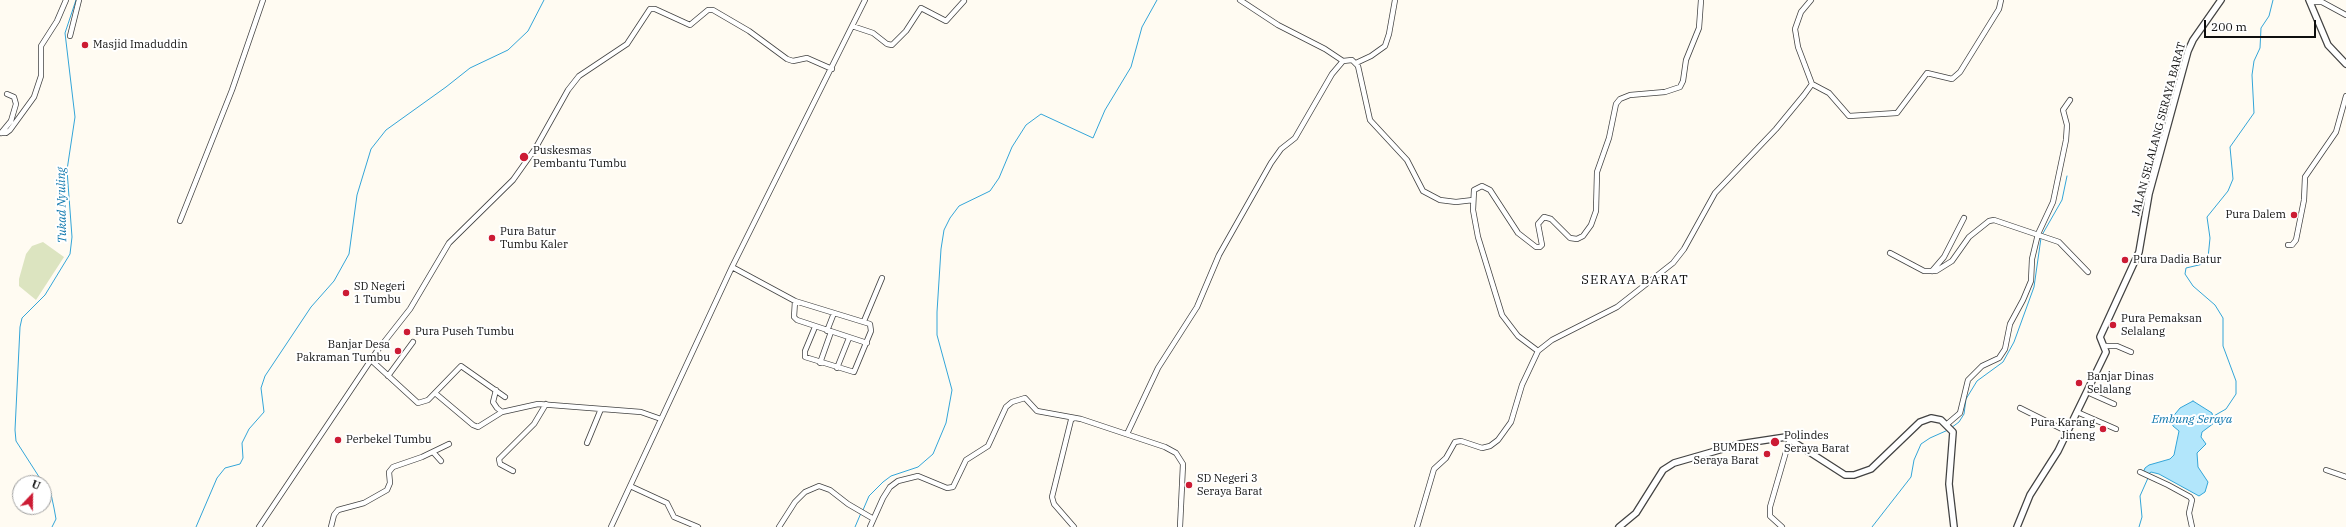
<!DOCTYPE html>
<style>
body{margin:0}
#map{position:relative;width:2346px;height:527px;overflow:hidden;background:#fffbf2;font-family:"IBM Plex Serif",serif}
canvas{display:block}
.north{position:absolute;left:12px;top:475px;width:40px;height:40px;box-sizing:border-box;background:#fff;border:1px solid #9f9f9f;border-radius:50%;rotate:22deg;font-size:11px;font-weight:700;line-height:16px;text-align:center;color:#0f0f0f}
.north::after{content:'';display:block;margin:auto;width:14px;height:18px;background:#cc1b34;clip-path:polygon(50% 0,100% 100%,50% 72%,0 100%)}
.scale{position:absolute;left:2204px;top:20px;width:112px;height:18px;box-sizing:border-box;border:2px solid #0f0f0f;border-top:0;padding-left:5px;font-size:12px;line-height:14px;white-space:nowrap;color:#0f0f0f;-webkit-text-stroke:3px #fff;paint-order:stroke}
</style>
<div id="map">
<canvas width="2346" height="527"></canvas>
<div class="north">U</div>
<div class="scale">200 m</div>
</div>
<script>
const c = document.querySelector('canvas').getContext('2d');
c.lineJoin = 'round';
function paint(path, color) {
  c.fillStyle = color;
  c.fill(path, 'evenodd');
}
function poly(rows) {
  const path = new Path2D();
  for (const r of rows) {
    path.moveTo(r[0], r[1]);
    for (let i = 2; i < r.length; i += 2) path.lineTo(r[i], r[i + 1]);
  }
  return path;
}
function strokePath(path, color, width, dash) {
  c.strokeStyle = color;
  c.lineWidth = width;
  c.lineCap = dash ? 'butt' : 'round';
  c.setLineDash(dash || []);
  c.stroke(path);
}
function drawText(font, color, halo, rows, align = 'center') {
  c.font = font + ' "IBM Plex Serif",serif';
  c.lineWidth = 4;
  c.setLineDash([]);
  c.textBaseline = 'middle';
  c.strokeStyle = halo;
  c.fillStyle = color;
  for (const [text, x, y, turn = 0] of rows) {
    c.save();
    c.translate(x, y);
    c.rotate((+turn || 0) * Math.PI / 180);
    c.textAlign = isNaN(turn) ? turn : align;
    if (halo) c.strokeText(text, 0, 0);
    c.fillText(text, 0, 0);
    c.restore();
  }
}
const cemetery = poly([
 [43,242,64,257,36,300,19,286,19,279,26,254,32,246]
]);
const water = poly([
 [2193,401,2212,413,2214,423,2202,432,2201,437,2206,444,2197,453,2198,467,2208,482,2205,492,2199,496,2159,474,2151,472,2147,475,2143,473,2145,468,2149,465,2170,459,2174,455,2179,431,2173,426,2171,419,2180,408,2193,401]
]);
const stream = poly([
 [2042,235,2062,200,2067,176],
 [2212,417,2226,409,2236,394,2236,381,2223,346,2223,318,2215,305,2193,286,2185,274,2186,268,2203,264,2208,258,2210,238,2207,217,2228,191,2233,179,2230,147,2254,113,2252,75,2254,61,2260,48,2261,28,2269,16,2273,0],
 [1951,428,1959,422,1964,414,1966,399,1977,381,2003,362,2014,342,2034,287,2041,238],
 [43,483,16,441,15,430,20,327,22,318,45,295,70,254,72,237,67,170,75,117,65,33,76,0],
 [44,484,51,494,54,508,56,519,52,527],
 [863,510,869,496,883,482,891,476,918,467,933,454,946,423,952,390,937,335,937,312,941,249,944,230,950,218,959,206,990,191,999,178,1012,147,1026,125,1041,114,1093,138,1105,110,1131,67,1142,27,1157,0],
 [196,527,217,478,225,468,240,464,243,458,242,443,249,429,264,412,261,388,265,376,311,307,334,281,349,254,357,195,371,149,386,130,446,87,470,68,508,50,528,31,544,0],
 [855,527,861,513],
 [1872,527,1911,477,1914,460,1921,444,1930,438,1948,430],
 [2139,527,2142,517,2140,496,2148,478]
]);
const minor = poly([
 [1240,0,1278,25,1325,49,1343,61],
 [2310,2,2322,2,2346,15],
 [852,26,873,33,887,44,892,45,906,31,921,8,946,21,964,1],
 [70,36,79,0],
 [1356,63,1371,56,1385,46,1389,34,1395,0],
 [1812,84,1829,93,1849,116,1897,113,1927,73,1952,79,1960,72,1999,9,2001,0],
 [0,133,6,133,10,130,34,97,41,76,41,46,57,21,66,0],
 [1,133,11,121,16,104,14,97,7,94],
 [180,221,232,90,263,0],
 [2288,245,2292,245,2296,240,2304,200,2305,177,2336,132,2346,96],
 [1890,253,1924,271,1936,271,1952,261,1969,237,1989,221,1994,220,2059,242,2088,272],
 [732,267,795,301,870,324,871,331,854,372,805,357,805,351,815,327],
 [1932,271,1944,257,1964,218],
 [795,301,794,317,797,320,867,343],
 [864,321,882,278],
 [827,331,834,313],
 [2105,346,2117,346,2131,352],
 [1538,351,1518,336,1502,315,1478,237,1473,210,1474,190,1482,186,1490,190,1518,233,1536,247,1540,247,1542,245,1538,224,1544,217,1551,219,1570,238,1577,239,1583,236,1591,225,1596,211,1597,172,1609,138,1616,104,1620,99,1630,95,1665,92,1680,87,1683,81,1686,60,1699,28,1701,0],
 [371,360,418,403,428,400,461,366,505,397],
 [820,363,831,332],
 [837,368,849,338],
 [388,376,413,342],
 [496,390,493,402,497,408,502,412],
 [2087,392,2114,404],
 [435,393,473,425,478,427,502,412,538,404,641,412,661,419],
 [2020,408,2068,432],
 [2077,412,2116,429],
 [1074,418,1071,420,1052,497,1054,504,1074,527],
 [1946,425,1960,413,1968,380,1982,366,1999,358,2005,349,2010,324,2023,300,2031,281,2032,259,2038,234,2053,202,2066,140,2067,125,2063,110,2070,100],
 [1127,434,1158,368,1197,307,1219,255,1271,163,1281,149,1295,138,1332,74,1343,61,1352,60,1358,66,1370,120,1407,160,1423,191,1440,200,1456,202,1473,200],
 [587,443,601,409],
 [433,452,441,461],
 [2326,470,2346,477],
 [513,471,500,464,499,459,534,424,546,404],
 [2140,472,2168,485,2190,497,2192,500,2189,513,2192,527],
 [630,486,667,503,674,517,698,527],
 [259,527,377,351,410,309,449,243,513,180,535,149,568,90,579,76,627,44,650,9,655,9,690,25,708,10,713,10,749,31,787,59,793,61,807,58,832,69],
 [331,527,334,515,338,510,364,503,387,490,390,483,389,472,393,467,422,457,449,444],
 [611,527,732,267,865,0],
 [779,527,795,502,805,492,819,486,830,490,848,504,872,518],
 [870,527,883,498,890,487,898,481,918,476,947,488,953,487,966,460,988,446,1006,407,1012,402,1025,398,1037,411,1081,419,1165,447,1176,453,1183,464,1180,527],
 [1417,527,1434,469,1446,458,1455,442,1461,441,1482,448,1490,446,1498,440,1511,422,1522,385,1538,351,1552,340,1617,307,1673,263,1684,249,1715,193,1776,129,1804,95,1812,84,1798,47,1795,29,1801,12,1811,0],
 [1782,527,1770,516,1770,507,1790,438]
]);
const tertiary = poly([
 [2309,0,2328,45,2346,64],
 [1619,527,1636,513,1663,470,1674,463,1740,444,1786,437,1845,475,1854,475,1871,469,1920,422,1931,418,1941,420,1953,432,1949,484,1954,527],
 [2017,527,2030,495,2058,451,2106,352,2100,337,2139,252,2149,194,2188,51,2193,40,2221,0]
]);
const markers = [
 [85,45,4,"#cc1b34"],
 [524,157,5,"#cc1b34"],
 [2294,215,4,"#cc1b34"],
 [492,238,4,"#cc1b34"],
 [2125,260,4,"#cc1b34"],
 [346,293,4,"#cc1b34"],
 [2113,325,4,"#cc1b34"],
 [407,332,4,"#cc1b34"],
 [398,351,4,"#cc1b34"],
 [2079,383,4,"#cc1b34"],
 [2103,429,4,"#cc1b34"],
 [338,440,4,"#cc1b34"],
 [1775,442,5,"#cc1b34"],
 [1767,454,4,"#cc1b34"],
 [1189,485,4,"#cc1b34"]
];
const poiNames = [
 ["Masjid Imaduddin",93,45],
 ["Puskesmas",533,151],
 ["Pembantu Tumbu",533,164],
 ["Pura Dalem",2286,215,"right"],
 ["Pura Batur",500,232],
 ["Tumbu Kaler",500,245],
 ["Pura Dadia Batur",2133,260],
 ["SD Negeri",354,287],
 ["1 Tumbu",354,300],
 ["Pura Pemaksan",2121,319],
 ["Selalang",2121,332],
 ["Pura Puseh Tumbu",415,332],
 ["Banjar Desa",390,345,"right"],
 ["Pakraman Tumbu",390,358,"right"],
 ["Banjar Dinas",2087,377],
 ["Selalang",2087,390],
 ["Pura Karang",2095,423,"right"],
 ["Jineng",2095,436,"right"],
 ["Polindes",1784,436],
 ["Seraya Barat",1784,449],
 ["Perbekel Tumbu",346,440],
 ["BUMDES",1759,448,"right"],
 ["Seraya Barat",1759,461,"right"],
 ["SD Negeri 3",1197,479],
 ["Seraya Barat",1197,492]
];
const streetNames = [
 ["JALAN SELALANG SERAYA BARAT",2159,129,-75]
];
const waterNames = [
 ["Tukad Nyuling",62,205,-91],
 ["Embung Seraya",2192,420]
];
const quarterNames = [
 ["SERAYA BARAT",1635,280]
];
paint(cemetery, '#dce4c0');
paint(water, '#b2e6fb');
strokePath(water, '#33a5d8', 1);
strokePath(stream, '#33a5d8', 1);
strokePath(minor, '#424242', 6);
strokePath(tertiary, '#424242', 8);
strokePath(minor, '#fff', 4.5);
strokePath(tertiary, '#fff', 5.5);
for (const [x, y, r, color] of markers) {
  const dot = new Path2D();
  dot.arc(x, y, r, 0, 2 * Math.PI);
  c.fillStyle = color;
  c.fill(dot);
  strokePath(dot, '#fff', 1.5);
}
drawText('11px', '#0f0f0f', '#fff', poiNames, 'left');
drawText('11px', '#0f0f0f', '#fff', streetNames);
drawText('italic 12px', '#0d76ac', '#fff', waterNames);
c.letterSpacing = '1px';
drawText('13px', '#0f0f0f', '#fff', quarterNames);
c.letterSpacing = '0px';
</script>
